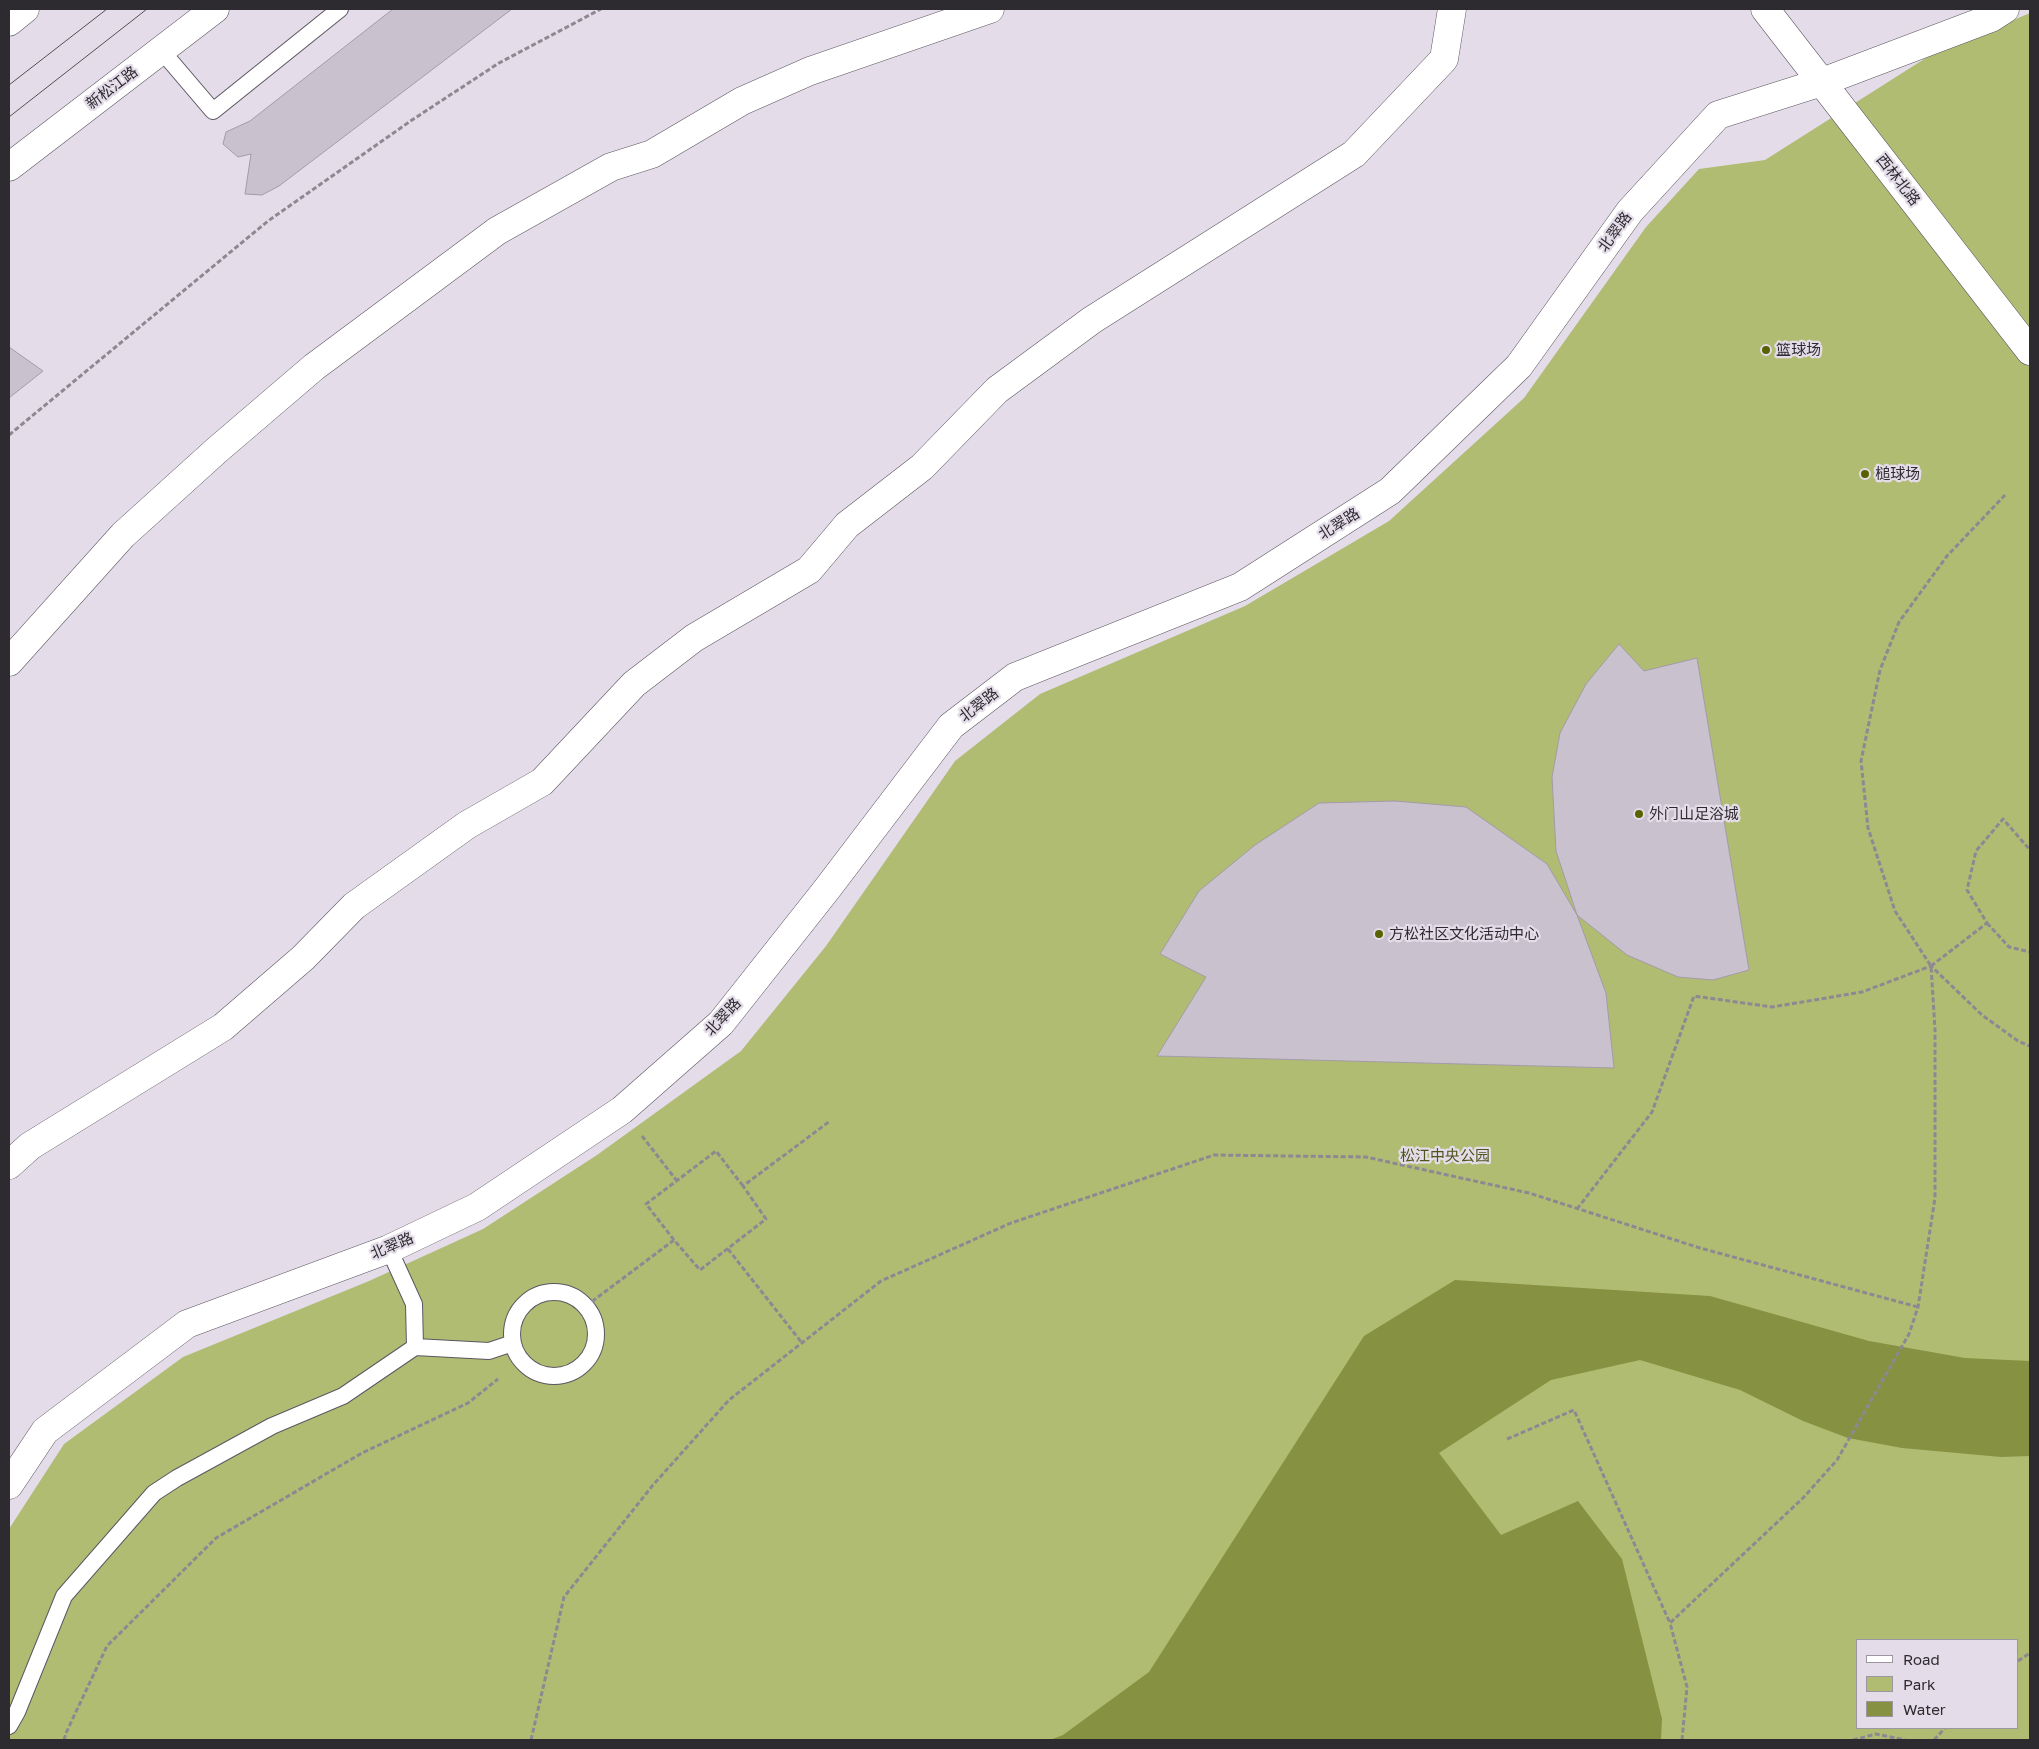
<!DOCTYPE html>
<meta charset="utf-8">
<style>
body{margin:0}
#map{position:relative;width:2039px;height:1749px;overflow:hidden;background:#e4dde9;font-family:"Golos Text",sans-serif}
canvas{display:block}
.frame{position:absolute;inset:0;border:10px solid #2d2b2f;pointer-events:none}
.legend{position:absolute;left:1856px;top:1639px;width:162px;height:90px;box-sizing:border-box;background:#e4dde9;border:1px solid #9b969f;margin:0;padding:6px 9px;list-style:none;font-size:15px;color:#2d2b2f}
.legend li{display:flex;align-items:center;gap:10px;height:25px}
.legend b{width:25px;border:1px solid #9b969f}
</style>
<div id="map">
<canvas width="2039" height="1749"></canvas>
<div class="frame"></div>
<ul class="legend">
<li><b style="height:6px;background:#fff"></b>Road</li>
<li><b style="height:14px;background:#b1bc73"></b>Park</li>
<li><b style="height:14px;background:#869142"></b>Water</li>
</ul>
</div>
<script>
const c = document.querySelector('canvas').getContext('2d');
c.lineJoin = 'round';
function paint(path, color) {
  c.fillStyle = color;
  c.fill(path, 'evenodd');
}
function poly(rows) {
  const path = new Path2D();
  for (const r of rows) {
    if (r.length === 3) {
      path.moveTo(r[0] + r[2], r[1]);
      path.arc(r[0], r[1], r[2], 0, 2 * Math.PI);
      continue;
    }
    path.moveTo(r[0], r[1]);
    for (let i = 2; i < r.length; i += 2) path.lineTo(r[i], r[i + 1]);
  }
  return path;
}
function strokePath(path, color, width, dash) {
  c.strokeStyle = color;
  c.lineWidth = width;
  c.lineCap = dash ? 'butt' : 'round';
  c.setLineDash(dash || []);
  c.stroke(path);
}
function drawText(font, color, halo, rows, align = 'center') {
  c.font = font + ' "Golos Text","Noto Sans SC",sans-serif';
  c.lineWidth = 4.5;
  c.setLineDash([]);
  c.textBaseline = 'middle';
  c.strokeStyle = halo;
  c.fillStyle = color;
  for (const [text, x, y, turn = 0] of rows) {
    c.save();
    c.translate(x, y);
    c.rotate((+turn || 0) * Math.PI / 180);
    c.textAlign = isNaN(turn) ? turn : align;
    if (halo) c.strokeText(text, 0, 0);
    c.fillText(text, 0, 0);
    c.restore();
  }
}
const green = poly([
 [2030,13,2030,1740,9,1740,9,1529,64,1444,183,1357,369,1281,483,1229,597,1155,741,1051,826,946,955,761,1040,694,1245,606,1389,521,1524,398,1646,227,1699,169,1765,160,1929,56],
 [1858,1640,2018,1640,2018,1728,1858,1728]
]);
const water = poly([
 [1455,1280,1710,1296,1869,1341,1965,1358,2030,1361,2030,1456,2001,1457,1902,1448,1848,1438,1803,1421,1740,1390,1640,1360,1551,1380,1439,1453,1501,1535,1578,1501,1622,1559,1662,1719,1661,1740,1050,1740,1063,1735,1149,1672,1364,1336]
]);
const building = poly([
 [393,9,512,9,279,186,262,195,245,194,251,154,238,157,223,144,226,132,250,121,393,9],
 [9,347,43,371,9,398,9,347],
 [1619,644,1644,671,1697,658,1749,970,1713,980,1678,977,1627,955,1577,915,1556,851,1552,777,1560,733,1586,684,1619,644],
 [1395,801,1466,807,1547,864,1577,915,1606,993,1614,1068,1157,1056,1206,977,1160,954,1199,891,1255,845,1319,803,1395,801]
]);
const path = poly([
 [9,435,268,221,412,120,499,63,601,9],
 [1987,923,2009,947,2030,952],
 [1931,966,1987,923,1967,890,1976,851,2003,819,2030,850],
 [642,1136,677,1181],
 [1577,1209,1652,1112,1694,996,1772,1007,1862,992,1931,966,1982,1015,2018,1041,2030,1046],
 [674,1240,646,1204,716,1151,743,1186],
 [728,1249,802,1343],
 [586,1306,674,1240,700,1270,766,1219,743,1186,830,1121],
 [1507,1439,1574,1410,1670,1623],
 [2018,1661,2030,1653],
 [64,1740,66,1733,107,1646,216,1538,362,1453,468,1403,498,1379],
 [531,1740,564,1597,653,1485,729,1400,881,1281,1011,1223,1214,1155,1366,1157,1529,1193,1700,1248,1918,1307],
 [1682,1740,1687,1687,1670,1623,1803,1498,1837,1460,1909,1334,1918,1307,1935,1198,1935,1029,1931,966,1895,911,1868,828,1861,761,1880,670,1899,622,1947,556,2005,495],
 [1853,1740,1876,1734,1905,1740],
 [1934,1740,1945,1728]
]);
const service = poly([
 [161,50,213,111,340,9],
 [554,1334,42],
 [415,1347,489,1351,513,1343],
 [9,1726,17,1712,64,1596,154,1493,177,1478,272,1426,343,1396,415,1347,414,1304,389,1249]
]);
const minor = poly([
 [9,662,123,535,217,450,314,367,497,231,611,167,652,154,742,101,810,71,990,9],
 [9,1165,30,1146,223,1027,303,958,354,906,467,825,542,782,634,684,694,638,809,570,847,525,922,467,997,390,1092,320,1354,154,1444,59,1452,9],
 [9,1485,45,1431,187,1324,389,1249,477,1207,622,1110,721,1023,827,889,951,726,1015,677,1240,587,1390,491,1519,366,1630,211,1718,115,1822,82,1991,18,2005,9]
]);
const tertiary = poly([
 [1765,9,2030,351]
]);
const secondary = poly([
 [9,22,25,9],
 [9,167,215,9]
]);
const tram = poly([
 [9,85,107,9],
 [9,117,147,9]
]);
const markers = [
 [1766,350,5,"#596200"],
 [1865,474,5,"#596200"],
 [1639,814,5,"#596200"],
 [1379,934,5,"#596200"]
];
const streetNames = [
 ["新松江路",112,88,-37],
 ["西林北路",1898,180,52],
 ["北翠路",1615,232,-54],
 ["北翠路",1339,524,-32],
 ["北翠路",979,705,-38],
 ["北翠路",723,1017,-47],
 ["北翠路",392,1246,-23]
];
const poiNames = [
 ["篮球场",1776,350],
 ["槌球场",1875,474],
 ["外门山足浴城",1649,814],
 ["方松社区文化活动中心",1389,934]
];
const parkNames = [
 ["松江中央公园",1445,1156]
];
paint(green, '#b1bc73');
paint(water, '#869142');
paint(building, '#c9c1ce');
strokePath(building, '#a39ba7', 1);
strokePath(service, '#5d5661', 18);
strokePath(minor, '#5d5661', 29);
strokePath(tertiary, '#5d5661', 29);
strokePath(secondary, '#5d5661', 29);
strokePath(path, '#8d8891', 3, [5, 2.5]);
strokePath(service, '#fff', 16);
strokePath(minor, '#fff', 28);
strokePath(tertiary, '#fff', 28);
strokePath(secondary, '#fff', 28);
strokePath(tram, '#524f54', 1);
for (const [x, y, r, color] of markers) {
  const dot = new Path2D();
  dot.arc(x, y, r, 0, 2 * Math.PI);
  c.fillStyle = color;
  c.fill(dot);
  strokePath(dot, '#e4dde9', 2);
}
drawText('15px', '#2d2b2f', '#e4dde9', streetNames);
drawText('15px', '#2d2b2f', '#e4dde9', poiNames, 'left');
drawText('15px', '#4d551b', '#e4dde9', parkNames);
</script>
